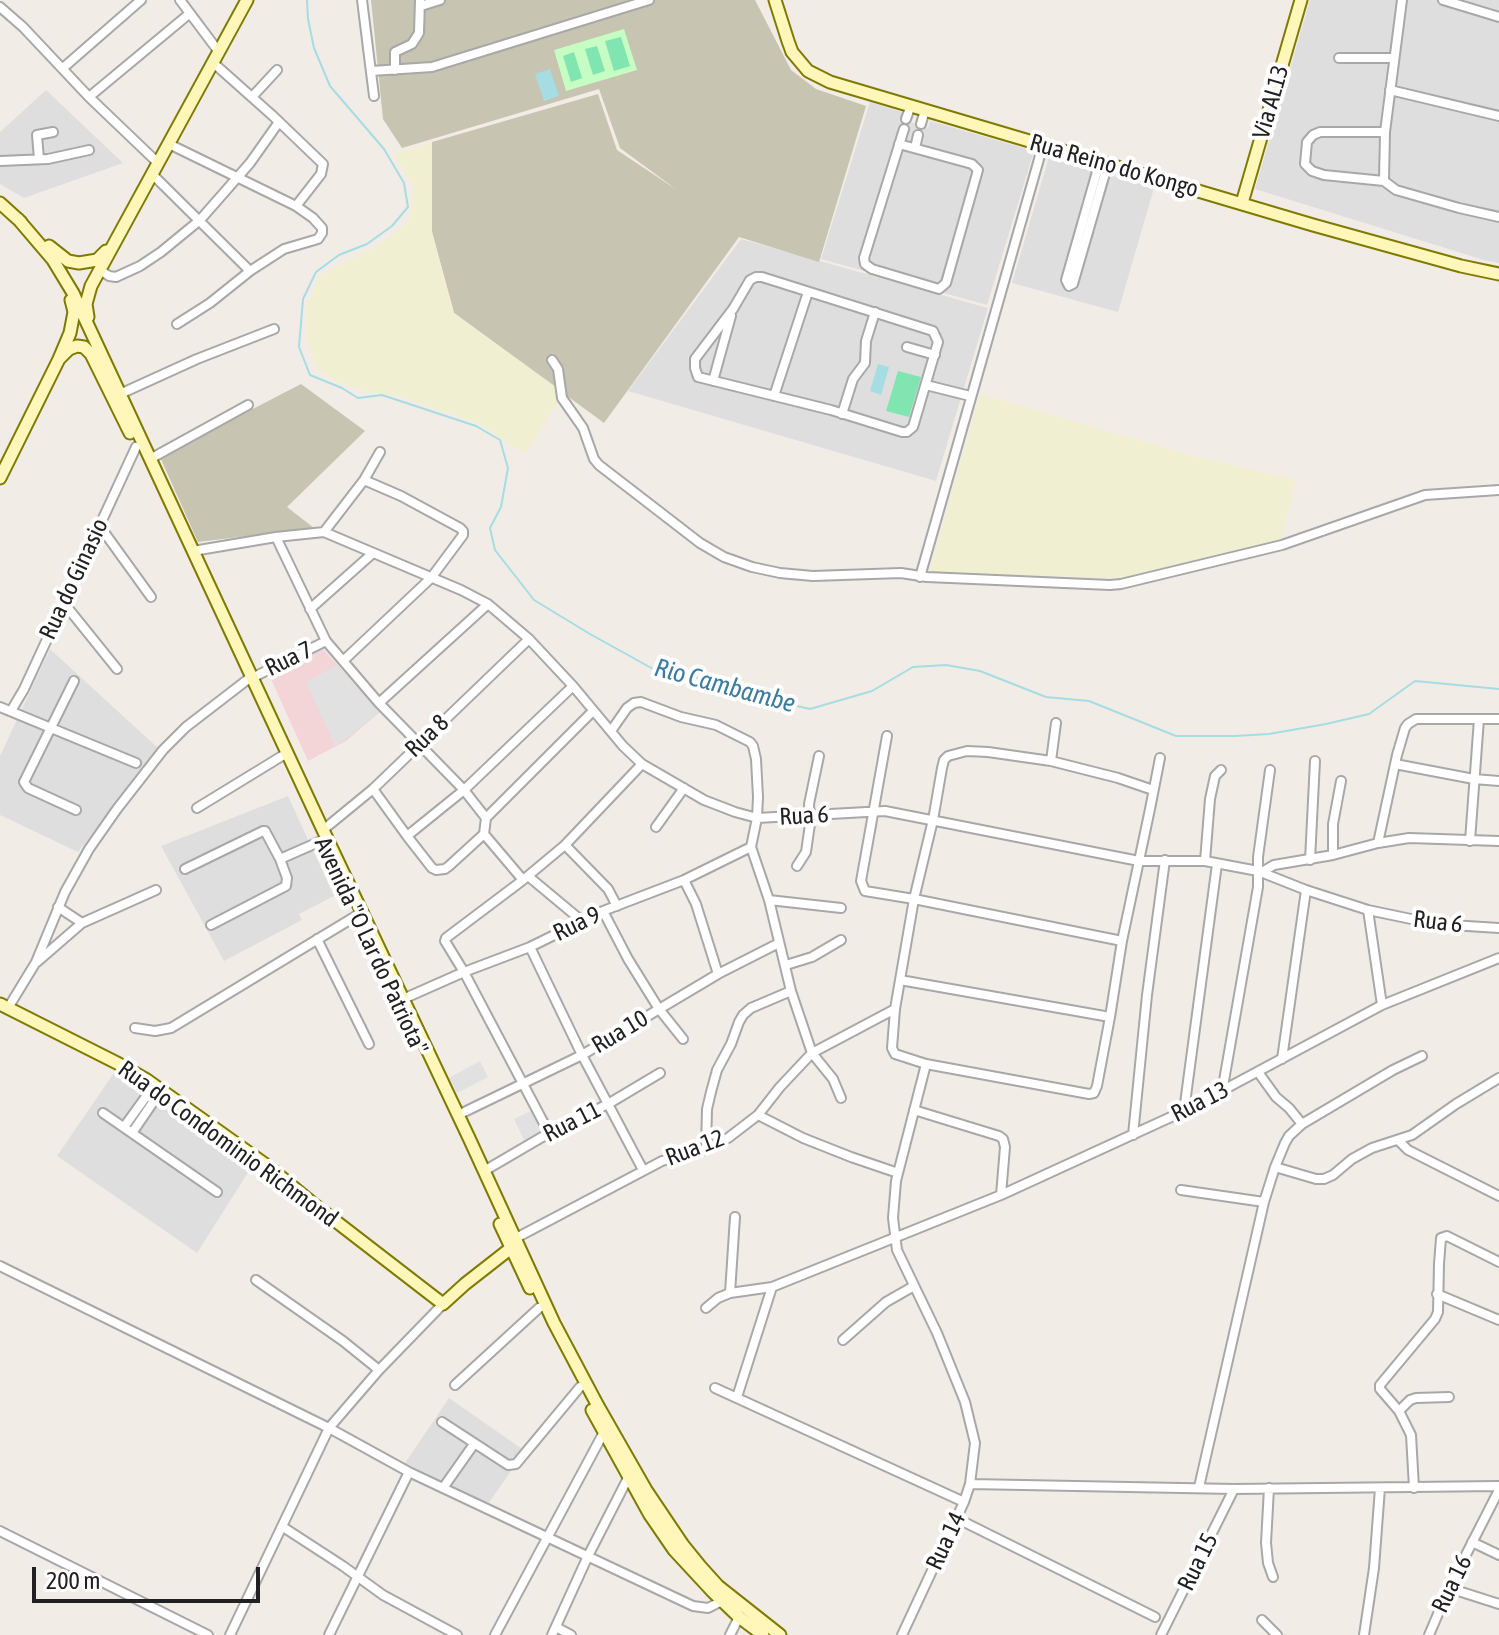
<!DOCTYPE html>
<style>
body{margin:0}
#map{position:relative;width:1499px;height:1635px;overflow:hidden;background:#f2ece7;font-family:"Asap Condensed",sans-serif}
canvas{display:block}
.scale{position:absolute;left:32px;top:1567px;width:228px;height:36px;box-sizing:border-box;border:4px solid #212121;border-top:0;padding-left:10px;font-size:24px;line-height:28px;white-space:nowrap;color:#212121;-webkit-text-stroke:6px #fff;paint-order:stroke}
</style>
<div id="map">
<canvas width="1499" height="1635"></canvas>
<div class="scale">200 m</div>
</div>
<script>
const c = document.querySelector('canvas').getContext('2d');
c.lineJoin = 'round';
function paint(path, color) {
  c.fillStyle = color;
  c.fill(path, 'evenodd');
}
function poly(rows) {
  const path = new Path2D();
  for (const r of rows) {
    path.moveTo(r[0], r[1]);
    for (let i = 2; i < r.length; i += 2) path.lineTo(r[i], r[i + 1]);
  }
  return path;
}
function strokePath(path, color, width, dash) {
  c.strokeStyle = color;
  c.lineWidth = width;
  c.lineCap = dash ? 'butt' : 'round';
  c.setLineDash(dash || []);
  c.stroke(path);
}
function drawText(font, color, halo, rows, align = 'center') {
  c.font = font + ' "Asap Condensed",sans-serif';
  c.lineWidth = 8;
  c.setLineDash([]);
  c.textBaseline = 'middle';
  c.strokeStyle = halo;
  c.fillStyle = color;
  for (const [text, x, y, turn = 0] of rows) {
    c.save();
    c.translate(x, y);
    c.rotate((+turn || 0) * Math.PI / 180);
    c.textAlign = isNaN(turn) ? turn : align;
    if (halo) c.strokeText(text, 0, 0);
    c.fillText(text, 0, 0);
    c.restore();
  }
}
const residential = poly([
 [1310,0,1499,0,1499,263,1484,260,1255,189],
 [46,90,123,163,24,198,0,184,0,132],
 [870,102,905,113,903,120,928,128,930,121,1034,151,987,305,821,259],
 [1049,157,1154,188,1118,312,1012,283],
 [741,239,988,308,936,481,628,391],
 [50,649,159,749,78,852,0,815,0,756],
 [288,796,334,896,299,914,302,920,224,961,161,846],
 [120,1064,148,1085,147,1091,160,1099,164,1096,256,1160,197,1253,57,1156],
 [449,1398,525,1451,488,1504,405,1463]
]);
const commercial = poly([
 [323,649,380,712,346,741,308,761,270,677]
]);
const construction = poly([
 [371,0,755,0,791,70,816,89,866,106,819,262,739,237,604,423,454,313,432,232,432,142,598,94,617,150,677,190,620,148,599,89,402,148,383,119],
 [301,384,365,431,287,507,314,528,198,542,160,457]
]);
const farmland = poly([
 [432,142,432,232,454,313,556,387,558,403,525,454,478,423,395,395,368,392,340,383,317,369,306,339,306,309,320,275,381,244,409,221,413,187,394,154],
 [980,394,1190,455,1296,480,1280,543,1123,578,929,573]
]);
const park = poly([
 [624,29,637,70,566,91,554,50]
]);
const pitch = poly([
 [621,37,630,66,614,71,605,41],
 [597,46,605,71,593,75,585,49],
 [574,52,582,78,571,82,563,56],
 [898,371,921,377,909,417,886,411]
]);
const parking = poly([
 [337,665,379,712,345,740,335,746,306,682],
 [480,1061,488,1077,457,1093,449,1078],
 [533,1110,544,1131,524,1140,514,1119]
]);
const water = poly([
 [550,69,559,96,544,101,535,74],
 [878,364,889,367,881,395,870,391]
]);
const stream = poly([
 [307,0,308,19,314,48,330,86,384,149,404,183,408,207,392,226,367,244,339,255,316,272,303,299,299,347,310,375,342,388,358,398,382,395,476,426,500,440,508,468,501,507,490,528,495,550,534,600,590,634,655,670,735,685,775,701,810,709,872,691,913,667,946,665,980,671,1046,697,1089,701,1176,736,1235,736,1269,734,1326,724,1369,714,1415,681,1499,689]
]);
const street = poly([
 [180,0,219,52],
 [362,0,374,96],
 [1402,0,1385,132,1384,181,1396,190,1459,208,1499,217],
 [1443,0,1499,17],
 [421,6,440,0],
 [0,7,23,27,89,97,158,163],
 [1339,58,1394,58],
 [218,67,273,116,323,164,321,174,296,206],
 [63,68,141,0],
 [395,70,395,52,412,44,419,33,420,0],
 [371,71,432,67,649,0],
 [1390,90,1499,116],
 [89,97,189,14],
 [252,97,277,70],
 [906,119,911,105],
 [921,124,925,110],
 [169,144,296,206,313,218,322,228,322,233,318,239,284,249,250,271,210,303,177,324],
 [899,144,972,164,978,170,946,283,939,289,872,269,865,264,864,258,904,129],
 [915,148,918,135],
 [39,159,37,135,53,132],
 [0,161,48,159,89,150],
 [1100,161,1066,280,1069,286,1073,284,1108,163],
 [152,174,250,271],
 [1384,181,1324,175,1312,171,1305,164,1307,142,1313,135,1320,132,1385,132],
 [100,270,109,276,116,277,140,266,161,252,200,220,250,163,279,122],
 [756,277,762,277,933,331,938,342,913,427,907,432,902,432,831,410,698,377,695,368,695,359,733,309,750,280,756,277],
 [907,347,935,355],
 [552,360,558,369,562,398,583,428,594,459,599,465,700,543,724,557,752,567,780,573,813,576,901,573,927,577,1110,585,1121,584,1282,545,1425,495,1499,490],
 [713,381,731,316],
 [926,385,970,396],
 [120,394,197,359,274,329],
 [774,396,808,292],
 [842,414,853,379,865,363,866,341,875,312],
 [150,459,248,405],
 [99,525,151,597],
 [324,532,364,480,380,452],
 [276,537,326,641,379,703,464,790,486,818],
 [193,551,276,537,324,532,461,590,488,604,529,639,573,686,623,746,642,764,704,800,735,812,757,818,885,811,1139,861,1205,861,1258,871,1306,890,1368,910,1435,924,1499,928],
 [920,577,1043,145],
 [63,602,117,669],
 [310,609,373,553],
 [343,661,431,578,463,535,463,531,460,528,401,496,364,480],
 [252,678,326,641],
 [74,681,24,782,28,788,76,810],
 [379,703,488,604],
 [0,707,136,763],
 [11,711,24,689,136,447],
 [611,731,627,708,634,703,641,702,681,717,716,725,750,742,753,746,756,759,758,797,757,818,751,847,769,900,791,991,812,1053,833,1079,841,1098],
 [887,736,861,881,865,891,914,899,1122,941],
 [1051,761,1056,723],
 [1395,764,1474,779,1499,781],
 [373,789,407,836,432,868,436,870,445,869,449,866,484,834],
 [1153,790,1118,778,1051,761,988,752,967,751,948,756,944,760,942,768,933,820,914,899,895,1009,892,1048,895,1054,926,1064,1089,1094,1094,1093,1097,1086,1110,1017,1122,941,1150,809,1160,758],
 [197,808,282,756],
 [656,827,684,788],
 [323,830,373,789,529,639],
 [407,836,464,790,573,686],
 [1470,841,1479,719],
 [1378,843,1397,755,1405,728,1408,724,1416,719,1499,719],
 [565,845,608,889,617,906],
 [1333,855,1333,824,1341,781],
 [280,859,321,841],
 [1310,860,1315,761],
 [1205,861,1210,799,1215,776,1221,770],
 [797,866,806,852,810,824,809,804,819,756],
 [185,869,263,831,265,831,280,859,287,878,286,886,211,925],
 [1262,872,1274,865,1333,855,1378,843,1409,838,1499,841],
 [528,876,582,921],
 [523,880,484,834,486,818,593,711],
 [684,880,696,904,718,974],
 [769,900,841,908],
 [58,907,82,923],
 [1368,910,1382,1005],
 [603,911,628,959,659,1009,683,1039],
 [317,939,369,1044],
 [530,947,582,1055,643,1170],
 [37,962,82,923,156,890],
 [786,965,812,957,841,940],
 [900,980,1110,1017],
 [403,999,464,972,530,947,603,911,684,880,751,847],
 [8,1008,36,962,65,892,89,849,117,809,163,750,186,727,247,680],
 [135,1028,155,1031,171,1028,356,916],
 [1282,1059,1306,890],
 [1258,1072,1276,1097,1289,1108,1302,1124],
 [1222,1092,1258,887,1258,857,1270,770],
 [914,1110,999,1136,1003,1139,1005,1147,1001,1195],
 [1184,1111,1217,864],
 [103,1113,217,1192],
 [458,1115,582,1055,718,974,779,943],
 [758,1115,803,1138,851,1157,898,1173],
 [124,1127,150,1091],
 [132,1133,158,1095],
 [549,1133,464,972,445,941,446,938,523,880,565,845,642,764],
 [1133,1135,1147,995,1165,860],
 [1398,1140,1408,1150,1499,1196],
 [706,1149,707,1109,711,1092,717,1070,731,1044,739,1022,743,1015,751,1008,791,991],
 [1275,1167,1316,1179,1324,1179,1333,1175,1352,1159,1372,1148,1412,1135,1456,1104,1499,1078],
 [484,1171,549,1133,608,1104,660,1073],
 [1181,1190,1264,1202],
 [516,1238,662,1161,706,1149,728,1138,758,1115,780,1087,812,1053,895,1009],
 [0,1266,329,1428,409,1472,693,1606,708,1608,722,1601],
 [256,1280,343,1341,379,1370],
 [730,1293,735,1217],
 [1437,1294,1499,1320],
 [706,1308,718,1298,730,1293,772,1287,1001,1195,1184,1111,1382,1005,1499,958],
 [843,1340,886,1302,914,1286],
 [455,1385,539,1308],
 [715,1388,964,1502],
 [737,1397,772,1287],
 [1399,1411,1410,1400,1416,1398,1449,1397],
 [442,1422,508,1465,516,1464,580,1387],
 [970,1484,1234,1489,1499,1486],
 [1199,1487,1264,1202,1275,1167,1285,1143,1289,1136,1302,1124,1393,1070,1422,1056],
 [443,1488,474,1444],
 [1269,1488,1266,1543,1268,1563,1273,1577],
 [1414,1488,1411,1435,1399,1411,1380,1389,1380,1385,1435,1319,1438,1312,1439,1264,1441,1238,1447,1236,1499,1262],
 [956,1518,1155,1617],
 [283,1527,343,1566,383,1595,457,1635],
 [0,1531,208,1635],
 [1472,1542,1499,1555],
 [1449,1588,1499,1604],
 [1262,1620,1277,1635],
 [556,1627,571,1635],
 [230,1635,329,1428,379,1370,443,1304],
 [329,1635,409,1472],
 [495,1635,604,1432],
 [552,1635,588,1556,629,1476],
 [730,1635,739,1617],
 [902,1635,964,1502,970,1484,975,1443,965,1402,937,1333,897,1250,893,1218,896,1181,926,1064],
 [1161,1635,1234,1489],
 [1364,1635,1374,1568,1380,1488],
 [1429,1635,1449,1588,1499,1490]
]);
const secondary = poly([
 [775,0,788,41,792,52,808,71,830,82,1313,225,1461,266,1499,274],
 [0,203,21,222],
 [1242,203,1301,0],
 [18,219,53,260,73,293,323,830,469,1138,554,1323,598,1406,646,1490,683,1545,700,1566,718,1586,780,1635],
 [49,246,68,261,79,263,97,260,106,251],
 [88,317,86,304,91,286,247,0],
 [59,359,69,349,77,346,84,347,91,354,130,433],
 [0,478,59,359,70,333,74,312,71,300],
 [0,1004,119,1064,147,1080,269,1167,316,1206,443,1304,465,1284,511,1248],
 [500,1224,530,1288],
 [592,1410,650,1515,674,1550,712,1591,739,1617,763,1635]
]);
const streetNames = [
 ["Via AL13",1271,102,-74],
 ["Rua Reino do Kongo",1114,166,16],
 ["Rua do Ginasio",74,579,-65],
 ["Rua 7",289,659,-26],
 ["Rua 8",427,736,-44],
 ["Rua 6",804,816,-3],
 ["Rua 6",1438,922,7],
 ["Rua 9",577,924,-26],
 ["Avenida \"O Lar do Patriota\"",371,946,65],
 ["Rua 10",620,1032,-31],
 ["Rua 13",1200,1102,-27],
 ["Rua 11",572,1122,-27],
 ["Rua do Condominio Richmond",228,1144,36],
 ["Rua 12",695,1148,-21],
 ["Rua 14",946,1541,-65],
 ["Rua 15",1198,1562,-64],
 ["Rua 16",1452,1584,-64]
];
const waterNames = [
 ["Rio Cambambe",725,686,15]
];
paint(residential, '#dfdede');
paint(commercial, '#f3d5d8');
paint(construction, '#c7c4b1');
paint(farmland, '#f1efd1');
paint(park, '#c6fdc2');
paint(pitch, '#80e5b0');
paint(parking, '#e1e1e1');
paint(water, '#a5dde2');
strokePath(stream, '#a5dde2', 2);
strokePath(street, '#a8a8a8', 12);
strokePath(secondary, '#7f7b00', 15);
strokePath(street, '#fff', 8);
strokePath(secondary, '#fef7b9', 11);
drawText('24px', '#212121', '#fff', streetNames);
drawText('italic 26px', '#3d7c9f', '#fff', waterNames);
</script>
